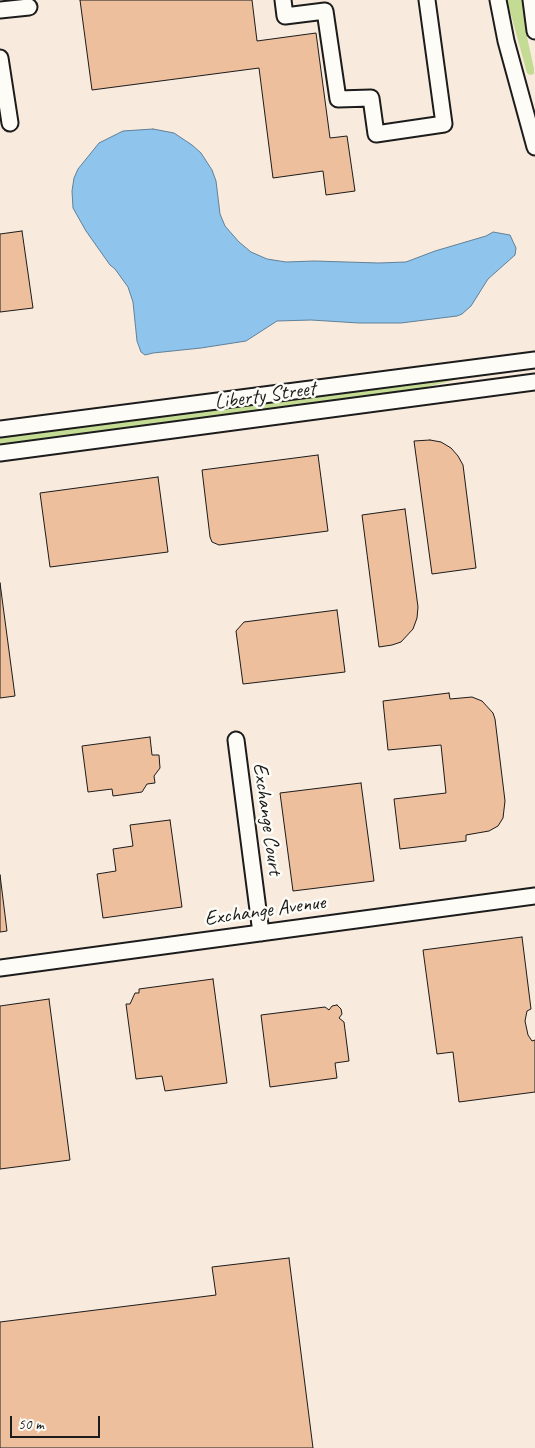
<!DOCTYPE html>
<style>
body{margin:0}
#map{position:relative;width:535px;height:1448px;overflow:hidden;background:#fdfcf7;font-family:Caveat,sans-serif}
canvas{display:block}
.scale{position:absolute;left:10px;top:1416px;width:90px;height:22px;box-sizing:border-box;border:2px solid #1c1c1c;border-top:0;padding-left:6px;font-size:15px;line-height:18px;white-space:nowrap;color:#1c1c1c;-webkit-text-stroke:4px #fdfcf7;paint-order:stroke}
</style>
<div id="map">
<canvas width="535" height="1448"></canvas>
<div class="scale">50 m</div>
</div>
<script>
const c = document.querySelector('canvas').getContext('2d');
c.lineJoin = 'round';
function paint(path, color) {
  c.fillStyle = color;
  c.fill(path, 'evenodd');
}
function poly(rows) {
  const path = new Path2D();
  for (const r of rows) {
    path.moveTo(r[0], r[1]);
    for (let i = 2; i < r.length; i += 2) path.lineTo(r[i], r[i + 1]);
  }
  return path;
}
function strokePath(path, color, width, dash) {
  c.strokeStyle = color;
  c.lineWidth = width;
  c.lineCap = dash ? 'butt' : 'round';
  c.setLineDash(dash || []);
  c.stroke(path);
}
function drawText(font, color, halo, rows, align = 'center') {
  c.font = font + ' Caveat,sans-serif';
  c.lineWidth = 5;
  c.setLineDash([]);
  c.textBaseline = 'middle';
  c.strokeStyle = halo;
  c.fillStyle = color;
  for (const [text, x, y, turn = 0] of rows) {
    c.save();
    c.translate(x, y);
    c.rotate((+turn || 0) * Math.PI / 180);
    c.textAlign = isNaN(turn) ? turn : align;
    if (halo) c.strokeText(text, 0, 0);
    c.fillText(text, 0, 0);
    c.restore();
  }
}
const built = poly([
 [0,0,535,0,535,1448,0,1448]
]);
const green = poly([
 [507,0,523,0,527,37,534,69,534,74,530,75,527,73],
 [535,366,535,369,463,378,398,394,0,446,0,436]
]);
const water = poly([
 [153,129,174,133,192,145,201,153,212,170,216,181,220,214,225,226,239,242,251,252,267,259,286,262,314,261,379,263,406,262,435,251,486,236,493,232,510,235,516,248,515,255,488,279,471,306,462,314,457,316,401,323,359,323,311,320,277,321,246,341,201,348,153,353,145,355,141,352,137,341,133,302,128,287,115,269,110,265,86,231,73,208,72,191,74,178,78,169,99,143,123,131,153,129]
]);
const building = poly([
 [80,0,252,0,257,41,316,33,330,138,347,136,355,191,326,195,323,171,273,178,259,68,92,90,80,0],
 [22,231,33,308,0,312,0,234,22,231],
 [430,440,441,442,451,448,458,456,463,465,476,568,432,574,414,441,430,440],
 [318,455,328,531,219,545,212,542,210,537,202,470,318,455],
 [158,477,168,552,50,567,40,493,158,477],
 [405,509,418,607,417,618,413,629,401,642,392,645,379,647,362,515,405,509],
 [0,583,15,696,0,698,0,583],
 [337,610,345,672,243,684,236,631,244,622,337,610],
 [449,693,450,699,472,697,482,701,493,713,495,719,505,801,503,818,498,826,489,831,466,835,466,841,400,849,394,799,446,793,441,745,388,750,383,701,449,693],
 [150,737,152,755,159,755,160,768,154,776,155,783,147,784,142,792,113,796,112,789,88,792,82,746,150,737],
 [361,783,374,881,293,891,280,793,361,783],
 [170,820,182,907,103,918,97,874,116,871,113,849,133,846,130,825,170,820],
 [0,875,7,931,0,932,0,875],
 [522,937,531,1009,527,1011,525,1021,528,1035,532,1041,535,1040,535,1092,459,1102,453,1052,437,1054,423,950,522,937],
 [213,979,227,1083,165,1091,162,1076,136,1079,126,1004,130,1004,135,993,139,993,139,989,213,979],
 [49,999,70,1160,0,1169,0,1006,49,999],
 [337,1005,341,1009,342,1014,339,1018,344,1022,349,1061,335,1063,337,1078,270,1087,261,1015,325,1007,329,1010,332,1006,337,1005],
 [289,1258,313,1448,0,1448,0,1322,216,1295,212,1267,289,1258]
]);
const minor = poly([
 [283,0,285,16,325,11,338,99,371,98,376,134,444,124,427,0],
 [498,0,506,41,535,147],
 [531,0,535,31],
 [0,10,29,7],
 [0,58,10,123],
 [0,429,535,360],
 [0,453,535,382],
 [236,740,261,933],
 [0,968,535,896]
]);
const streetNames = [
 ["Liberty Street",265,396,-8],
 ["Exchange Court",267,819,82],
 ["Exchange Avenue",265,911,-8]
];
paint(built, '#f8eadc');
paint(green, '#c3db92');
paint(water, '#8fc4ec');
strokePath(water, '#618199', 1);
paint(building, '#edbf9d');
strokePath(building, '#1c1c1c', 1);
strokePath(minor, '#1c1c1c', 19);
strokePath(minor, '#fdfcf7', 15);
drawText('21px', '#1c1c1c', '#fdfcf7', streetNames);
</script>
